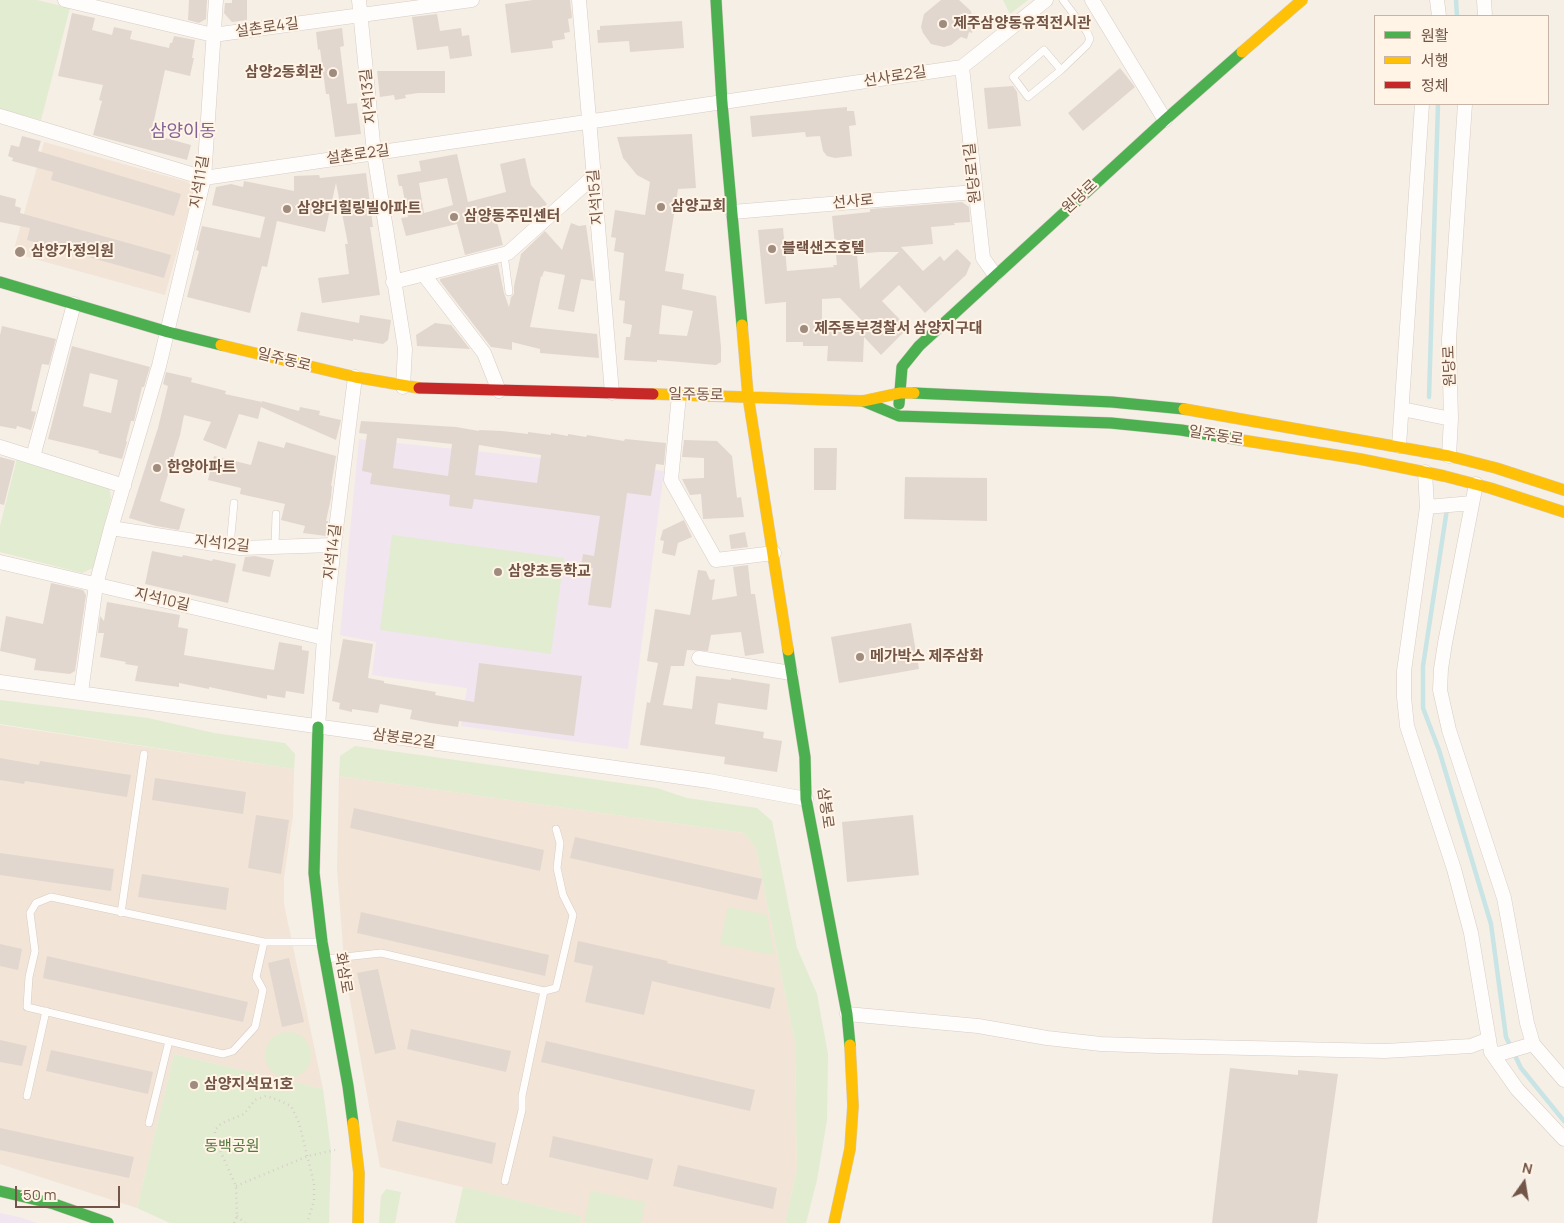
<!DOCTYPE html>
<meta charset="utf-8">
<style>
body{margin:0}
#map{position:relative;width:1564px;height:1223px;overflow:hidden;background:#f6efe6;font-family:Manrope,"Noto Sans KR",sans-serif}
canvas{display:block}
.legend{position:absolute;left:1374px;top:15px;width:175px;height:90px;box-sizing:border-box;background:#fff4e6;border:1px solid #c7b4a6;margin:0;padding:6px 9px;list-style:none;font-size:15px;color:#725547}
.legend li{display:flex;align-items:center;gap:10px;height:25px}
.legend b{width:25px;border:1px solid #c7b4a6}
.north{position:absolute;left:1499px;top:1158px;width:50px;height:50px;-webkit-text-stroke:4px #fff4e6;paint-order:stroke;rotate:13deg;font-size:14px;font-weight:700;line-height:20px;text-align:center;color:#725547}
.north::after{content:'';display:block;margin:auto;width:18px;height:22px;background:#725547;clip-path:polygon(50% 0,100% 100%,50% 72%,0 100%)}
.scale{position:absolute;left:15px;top:1186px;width:105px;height:22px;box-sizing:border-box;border:2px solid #725547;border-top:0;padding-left:6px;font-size:15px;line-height:18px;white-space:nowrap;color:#725547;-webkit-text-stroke:4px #fff4e6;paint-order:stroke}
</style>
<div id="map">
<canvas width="1564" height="1223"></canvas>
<ul class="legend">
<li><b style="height:6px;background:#4caf50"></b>원활</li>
<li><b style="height:6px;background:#ffc107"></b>서행</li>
<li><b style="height:6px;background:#c62828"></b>정체</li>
</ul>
<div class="north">N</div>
<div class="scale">50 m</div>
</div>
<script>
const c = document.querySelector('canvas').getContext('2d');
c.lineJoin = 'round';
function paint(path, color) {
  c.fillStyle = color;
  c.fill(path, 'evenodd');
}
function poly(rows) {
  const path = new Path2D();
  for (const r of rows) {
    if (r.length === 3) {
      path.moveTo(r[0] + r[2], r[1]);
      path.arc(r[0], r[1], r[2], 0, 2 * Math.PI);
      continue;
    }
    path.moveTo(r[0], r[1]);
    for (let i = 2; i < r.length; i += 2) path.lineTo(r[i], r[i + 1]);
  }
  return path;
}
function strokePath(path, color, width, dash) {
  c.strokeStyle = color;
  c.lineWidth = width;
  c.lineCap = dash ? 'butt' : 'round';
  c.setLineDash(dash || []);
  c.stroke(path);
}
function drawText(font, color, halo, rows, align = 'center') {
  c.font = font + ' Manrope,"Noto Sans KR",sans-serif';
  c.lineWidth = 4;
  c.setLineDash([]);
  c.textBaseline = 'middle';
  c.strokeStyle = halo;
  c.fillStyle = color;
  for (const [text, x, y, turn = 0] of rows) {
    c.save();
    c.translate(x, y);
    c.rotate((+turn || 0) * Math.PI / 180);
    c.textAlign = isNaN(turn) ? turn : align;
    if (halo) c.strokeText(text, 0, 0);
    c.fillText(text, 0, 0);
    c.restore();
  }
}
const residential = poly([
 [44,142,188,182,194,190,165,295,13,253],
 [0,725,294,769,293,816,284,878,284,904,323,1089,174,1054,137,1208,0,1164],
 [339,776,744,833,756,848,795,1043,797,1169,785,1223,580,1223,581,1216,380,1167,345,972,337,869]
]);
const education = poly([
 [359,439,664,471,628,749,461,726,467,688,372,675,376,642,340,635],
 [0,1213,19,1217,37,1223,0,1223]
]);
const green = poly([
 [0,0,37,0,70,8,41,120,0,109],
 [1003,0,1028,0,1010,14],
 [17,458,109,486,111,499,93,568,82,573,0,552,0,526],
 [392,535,564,558,551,654,380,630],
 [0,700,148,718,214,733,285,743,295,754,294,769,0,724],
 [355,746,657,788,687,798,757,808,772,821,797,948,817,994,828,1054,827,1120,817,1180,806,1223,785,1223,797,1169,795,1043,756,848,744,833,339,776,340,756],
 [728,907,767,915,774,955,720,944],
 [288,1055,23],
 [174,1054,323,1089,331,1151,329,1223,170,1223,137,1208],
 [463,1187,581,1216,580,1223,455,1223],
 [386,1189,401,1192,395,1223,379,1223,381,1196],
 [591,1191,645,1202,641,1223,584,1223]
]);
const stream = poly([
 [1456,0,1457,16],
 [1429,397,1438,104],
 [1447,509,1423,666,1423,708,1439,750,1491,924,1506,1037,1521,1068,1564,1121]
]);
const building = poly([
 [189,0,207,0,206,19,199,23,188,20],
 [232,0,247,0,247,20,232,22,224,13,225,3,232,3],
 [533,0,570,0,572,18,568,19,570,32,564,33,565,39,552,41,553,48,511,53,505,4],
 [941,0,959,0,971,11,973,23,972,33,969,32,967,39,961,37,951,45,944,47,931,44,923,33,921,27,924,14],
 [72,13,95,18,92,30,112,35,114,27,132,31,130,39,169,48,170,43,172,43,174,36,195,40,192,58,194,58,190,76,165,70,151,134,191,145,187,160,93,135,102,101,99,100,103,85,58,76],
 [437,14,440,31,461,28,462,36,469,35,472,56,450,59,448,46,417,50,412,17],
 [682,21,684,48,630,52,629,41,598,43,597,30,600,30,600,26],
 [342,28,344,46,340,47,347,104,357,103,361,134,335,137,329,94,326,94,320,49,318,50,316,32],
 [1120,68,1135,87,1083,131,1068,113],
 [377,71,445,71,445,93,418,93,405,95,406,98,395,100,394,95,380,97],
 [1013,86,1017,92,1021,126,988,129,984,88],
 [847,107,847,111,854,111,856,125,849,126,852,156,835,158,827,156,823,151,820,136,806,137,805,132,752,137,750,116],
 [692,134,696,188,678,189,665,271,684,274,682,289,716,296,721,346,721,362,716,365,657,360,657,362,624,360,626,337,630,337,632,325,623,323,625,301,619,300,624,253,614,251,616,238,611,237,615,210,645,215,650,182,637,175,623,158,617,137],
 [662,305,693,311,687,336,659,334],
 [22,136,41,141,38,151,181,194,174,216,51,180,53,172,12,161,13,158,8,156,11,145,19,147],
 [457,154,468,202,506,192,500,164,525,158,531,185,547,204,539,212,534,207,523,217,514,207,497,222,503,245,465,255,457,224,406,236,401,218,408,217,402,186,399,186,397,175,421,171,419,161],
 [447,178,453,205,424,213,419,183],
 [366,173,373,227,370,227,380,295,322,303,318,278,349,274,345,244,348,244,336,183,325,232,277,221,267,267,262,266,250,313,187,297,199,251,196,250,202,226,260,238,265,217,212,205,216,187,231,184,243,187,244,181,294,191,294,176,319,175,320,178],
 [0,195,16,199,15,206,21,208,20,213,171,255,164,278,27,240,30,228,0,222],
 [962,202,969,207,970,222,954,223,955,225,931,227,933,244,901,247,923,271,940,256,944,261,957,249,971,263,966,275,925,313,899,285,882,301,908,328,881,355,864,337,863,362,827,361,828,346,803,346,803,342,786,342,786,302,765,304,758,230,783,228,787,271,834,267,833,265,837,265,832,216,870,212,870,209],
 [879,252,899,252,860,289,857,254],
 [840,298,873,332,822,331,822,299],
 [571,223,579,226,586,225,594,281,581,279,574,312,558,309,565,275,544,271,542,277,541,276,530,327,597,334,599,358,540,353,540,349,512,342,512,350,491,347,440,281,440,279,498,264,504,293,509,307,511,297,514,294,514,286,521,254,545,231,562,250],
 [301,312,359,323,360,315,391,320,388,340,383,344,353,339,353,341,297,331],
 [435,323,451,325,470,349,417,346,416,335],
 [2,326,56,339,49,365,42,364,31,411,36,412,31,430,17,426,16,429,0,426,0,335],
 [72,346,150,367,144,387,142,387,134,421,131,421,126,441,127,442,122,459,98,453,99,451,48,439],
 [90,373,118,380,111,413,83,406],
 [166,372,192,378,191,382,226,391,225,394,262,402,261,404,262,401,299,411,300,407,320,411,319,415,341,420,336,440,261,407,258,419,239,414,226,449,203,440,211,422,184,415,180,435,160,501,185,509,179,530,156,526,129,518,158,428,168,386,163,384],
 [361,421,456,427,479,431,479,430,502,431,528,434,528,432,551,435,551,433,568,436,568,434,586,437,587,435,624,441,625,439,666,443,664,465,656,464,651,496,627,493,611,608,588,605,593,568,581,567,583,554,594,556,600,516,474,499,472,509,449,506,450,495,370,484,372,473,362,471,367,434,359,433],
 [397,438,452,444,448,476,393,468],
 [479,445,541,455,537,483,475,475],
 [684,440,717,441,732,456,737,498,741,497,744,517,703,519,701,494,690,495,682,479,704,478,704,458,682,457],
 [258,441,284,448,286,442,336,456,331,486,332,486,331,498,326,521,328,521,326,536,303,533,305,526,281,520,285,504,240,494,241,488,208,480,214,456,251,465],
 [814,448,837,448,836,490,814,490],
 [0,457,15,461,4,505,0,504],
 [905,477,987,478,987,521,904,519],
 [684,520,692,537,678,543,675,556,662,553,664,541,660,540,663,530],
 [745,532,748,547,731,549,729,535],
 [152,551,182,557,183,555,212,561,213,559,236,564,228,603,145,584],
 [255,556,274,560,270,577,242,571,245,557],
 [748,565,751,594,755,594,764,653,745,656,741,632,711,635,708,651,687,650,684,666,671,666,663,705,692,709,696,676,731,680,731,678,770,684,767,710,718,703,715,724,764,732,763,738,782,741,777,772,724,764,725,757,640,745,647,702,650,703,658,663,647,661,655,609,690,615,698,570,706,571,710,580,715,579,712,600,737,596,733,567],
 [51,583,83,590,86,595,75,671,70,674,34,670,36,659,0,651,6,616,43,624],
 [107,602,180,615,178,627,188,629,184,655,274,670,279,642,302,646,302,650,309,651,304,694,286,691,285,698,267,695,267,699,209,687,209,689,179,683,179,687,135,681,138,666,125,664,126,662,100,657,104,633,98,633,100,616,104,621],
 [911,623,919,669,839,683,831,637],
 [343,639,373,644,368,678,384,681,384,683,436,692,435,695,474,702,479,663,582,676,574,736,459,721,458,727,431,723,410,719,412,710,380,704,378,713,352,709,352,712,339,709,340,703,332,701],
 [0,758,39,765,40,761,131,775,127,797,25,781,24,784,0,780],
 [155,778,246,792,243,814,152,800],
 [354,808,544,850,540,871,350,828],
 [256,815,289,820,281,874,248,868],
 [913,815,919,875,847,882,842,822],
 [575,837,762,879,757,900,570,858],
 [0,853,114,869,111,891,0,875],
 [142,874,229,888,226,910,138,897],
 [361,912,549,955,545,976,357,933],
 [578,941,668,961,667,963,775,988,770,1009,652,981,644,1015,585,1002,593,966,574,962],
 [0,944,22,949,18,970,0,966],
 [47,956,248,1002,243,1022,43,978],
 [289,958,304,1022,282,1027,268,963],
 [378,969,396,1049,375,1054,357,973],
 [411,1029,511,1051,506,1072,407,1049],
 [0,1040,27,1046,22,1066,0,1062],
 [546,1041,755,1090,750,1111,541,1062],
 [51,1050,153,1072,148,1094,46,1071],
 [1230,1068,1298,1075,1298,1070,1338,1074,1317,1223,1212,1223],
 [397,1120,496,1143,492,1164,392,1141],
 [0,1128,134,1157,129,1178,0,1150],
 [553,1136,653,1159,648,1180,549,1157],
 [678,1165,777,1188,773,1209,673,1186]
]);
const path = poly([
 [236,1186,308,1156,335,1150],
 [237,1216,245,1223],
 [234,1223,237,1216,236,1186,215,1139,215,1130,222,1123,244,1114,255,1100,266,1096,278,1100,291,1106,299,1123,314,1183,314,1201,307,1223]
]);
const lane = poly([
 [1061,70,1044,50,1013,77,1028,97,1061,70,1087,45,1090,39,1087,32,1063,0],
 [504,254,509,292],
 [230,546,234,503],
 [275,547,276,514],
 [121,913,144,754],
 [264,942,256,977,263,990,255,1027,233,1051,223,1054,27,1007,29,977,35,951,30,913,36,903,51,897,264,942,320,942],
 [326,959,381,953,544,991,556,988,573,915,563,895,557,868,560,843,556,829],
 [27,1096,46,1011],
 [149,1123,169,1041],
 [505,1181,522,1110,522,1096,544,991]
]);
const street = poly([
 [65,0,213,35,472,0],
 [359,0,374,153,405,349,403,387],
 [579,0,612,393],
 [1092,0,1165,120],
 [1437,0,1439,16],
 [1484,0,1485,16],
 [962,67,983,258,995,275],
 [0,116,204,178,962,67,1046,0],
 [732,212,975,192],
 [424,275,484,353,499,391],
 [393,282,508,253,594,176],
 [679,395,671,480,716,560,774,553],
 [1402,409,1451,419],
 [1399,446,1422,104],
 [0,447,124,486],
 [1449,456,1451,419,1449,339,1465,104],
 [33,457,74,304],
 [1425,472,1427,507,1404,671,1404,697,1407,726,1454,869,1471,933,1491,1052,1499,1054,1533,1044,1527,1023,1504,898,1449,730,1440,690,1441,669,1445,643,1476,484],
 [1427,507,1472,503],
 [111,528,240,548,334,545],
 [0,562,324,638],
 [699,658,791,673],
 [0,682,709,781,806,799],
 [81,692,96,585,111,528,159,366,204,178,216,0],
 [318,727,324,638,334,545,355,377],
 [847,1014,978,1026,1047,1038,1101,1044,1158,1046,1385,1051,1471,1046,1489,1039],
 [1533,1044,1564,1080],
 [1491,1052,1517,1089,1564,1139]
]);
const fast = poly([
 [716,0,722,103,742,325],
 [0,282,168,332,221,345],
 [914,393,1112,402,1184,409],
 [863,401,899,416,1111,423,1181,430,1241,440],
 [899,404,902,367,919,346,1165,120,1242,52],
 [788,650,805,757,806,799,847,1014,850,1045],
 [318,727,314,873,322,942,348,1086,353,1123],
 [0,1191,54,1204,108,1223]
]);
const slow = poly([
 [1242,52,1302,0],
 [742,325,748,396,788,650],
 [221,345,355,377,419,388],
 [653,394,863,401,900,393,914,393],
 [1184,409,1449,456,1496,468,1564,490],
 [1241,440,1360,459,1444,476,1490,488,1564,512],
 [353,1123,359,1173,358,1223],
 [834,1223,850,1149,853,1106,850,1045]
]);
const jam = poly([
 [419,388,653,394]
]);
const markers = [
 [943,24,5,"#a08b7f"],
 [333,73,5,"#a08b7f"],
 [661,207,5,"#a08b7f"],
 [287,209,5,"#a08b7f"],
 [454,217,5,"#a08b7f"],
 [772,249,5,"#a08b7f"],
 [20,252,6,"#a08b7f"],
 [804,329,5,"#a08b7f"],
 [157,468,5,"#a08b7f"],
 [498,572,5,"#a08b7f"],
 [860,657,5,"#a08b7f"],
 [194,1085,5,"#a08b7f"]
];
const poiNames = [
 ["제주삼양동유적전시관",953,24],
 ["삼양2동회관",323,73,"right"],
 ["삼양교회",671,207],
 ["삼양더힐링빌아파트",297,209],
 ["삼양동주민센터",464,217],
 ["블랙샌즈호텔",782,249],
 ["삼양가정의원",31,252],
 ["제주동부경찰서 삼양지구대",814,329],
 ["한양아파트",167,468],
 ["삼양초등학교",508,572],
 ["메가박스 제주삼화",870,657],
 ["삼양지석묘1호",204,1085]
];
const streetNames = [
 ["설촌로4길",267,28,-8],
 ["선사로2길",895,77,-9],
 ["지석13길",369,96,-96],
 ["설촌로2길",358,155,-8],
 ["원당로1길",973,173,-96],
 ["지석11길",200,182,-81],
 ["지석15길",596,197,-95],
 ["원당로",1080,197,-43],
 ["선사로",853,202,-5],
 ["일주동로",284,360,14],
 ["원당로",1450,366,-92],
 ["일주동로",696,395,1],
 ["일주동로",1216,436,9],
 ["지석12길",222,544,6],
 ["지석14길",333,552,-83],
 ["지석10길",162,600,13],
 ["삼봉로2길",404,739,8],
 ["삼봉로",825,808,82],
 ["화삼로",343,973,80]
];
const parkNames = [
 ["동백공원",232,1147]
];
const quarterNames = [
 ["삼양이동",183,132]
];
paint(residential, '#f2e4d6');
paint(education, '#f1e5f0');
paint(green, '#e2ecd1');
strokePath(stream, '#c8e4e5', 4.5);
paint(building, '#e2d7ce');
strokePath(lane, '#d7ccc4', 8);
strokePath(street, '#d7ccc4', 15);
strokePath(fast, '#d6cbc3', 12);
strokePath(slow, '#d6cbc3', 12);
strokePath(jam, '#d6cbc3', 12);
strokePath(path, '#d7cec9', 2.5, [1, 4]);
strokePath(lane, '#fefdfb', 7);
strokePath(street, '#fefdfb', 14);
strokePath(fast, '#4caf50', 11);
strokePath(slow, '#ffc107', 11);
strokePath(jam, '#c62828', 11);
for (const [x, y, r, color] of markers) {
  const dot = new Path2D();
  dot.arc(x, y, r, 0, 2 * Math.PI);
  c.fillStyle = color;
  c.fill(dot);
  strokePath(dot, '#fff4e6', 2);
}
drawText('bold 15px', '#725547', '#fff4e6', poiNames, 'left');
drawText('15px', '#725547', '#fff4e6', streetNames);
drawText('15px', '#527840', '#fff4e6', parkNames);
drawText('18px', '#836396', '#fff4e6', quarterNames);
</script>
